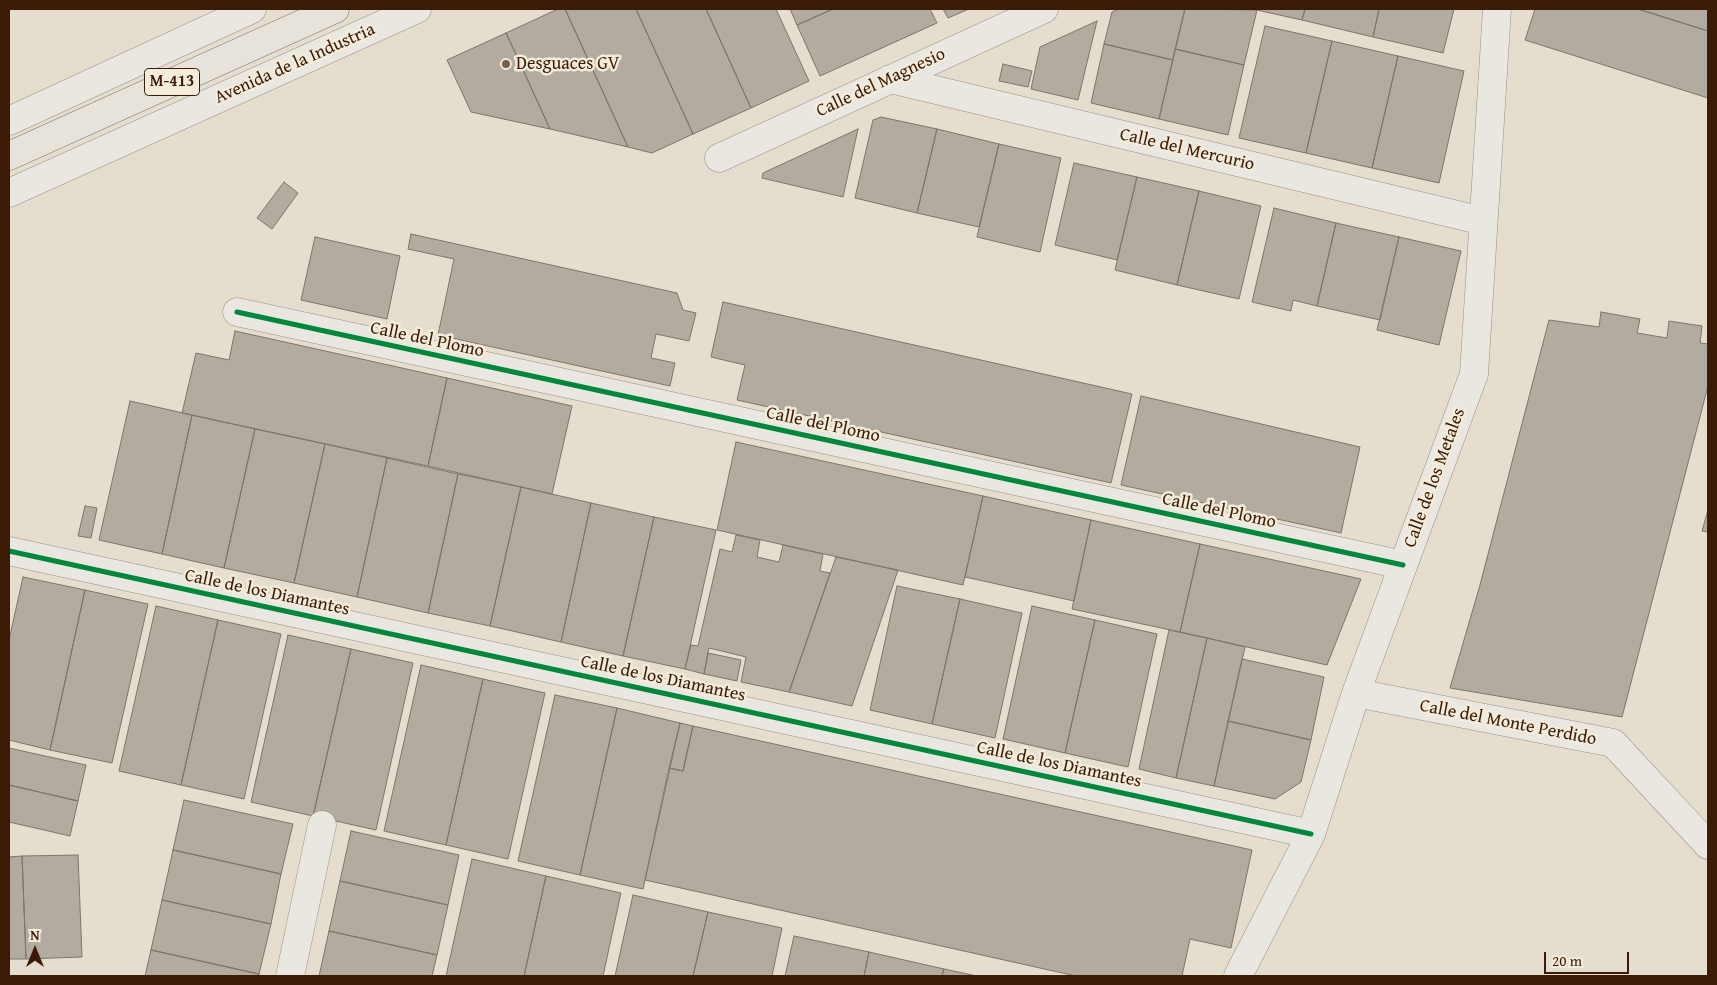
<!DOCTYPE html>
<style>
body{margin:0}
#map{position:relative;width:1717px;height:985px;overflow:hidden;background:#e5decf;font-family:"Gentium Book Plus",serif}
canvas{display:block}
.frame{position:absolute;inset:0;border:10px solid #3b1b05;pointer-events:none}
.north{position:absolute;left:10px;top:925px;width:50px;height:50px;-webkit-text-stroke:4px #f3ecdb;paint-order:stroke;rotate:0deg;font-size:14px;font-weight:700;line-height:20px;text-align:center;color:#3b1b05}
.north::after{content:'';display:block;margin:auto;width:18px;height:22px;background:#3b1b05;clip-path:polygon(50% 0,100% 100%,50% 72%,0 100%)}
.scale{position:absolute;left:1544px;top:952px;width:85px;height:22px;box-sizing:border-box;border:2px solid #3b1b05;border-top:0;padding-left:6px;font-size:15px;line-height:18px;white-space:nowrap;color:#3b1b05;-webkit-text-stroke:4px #f3ecdb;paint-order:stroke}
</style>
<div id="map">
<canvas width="1717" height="985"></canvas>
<div class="frame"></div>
<div class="north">N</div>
<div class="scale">20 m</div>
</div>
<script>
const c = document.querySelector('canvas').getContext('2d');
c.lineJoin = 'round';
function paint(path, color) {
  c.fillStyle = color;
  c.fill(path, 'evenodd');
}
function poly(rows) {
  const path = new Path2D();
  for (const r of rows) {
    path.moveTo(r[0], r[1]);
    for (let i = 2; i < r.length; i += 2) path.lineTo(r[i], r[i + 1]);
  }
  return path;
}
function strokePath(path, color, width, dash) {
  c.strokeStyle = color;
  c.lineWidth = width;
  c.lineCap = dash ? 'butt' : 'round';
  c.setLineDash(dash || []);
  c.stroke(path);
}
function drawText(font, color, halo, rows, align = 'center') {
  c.font = font + ' "Gentium Book Plus",serif';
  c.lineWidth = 5;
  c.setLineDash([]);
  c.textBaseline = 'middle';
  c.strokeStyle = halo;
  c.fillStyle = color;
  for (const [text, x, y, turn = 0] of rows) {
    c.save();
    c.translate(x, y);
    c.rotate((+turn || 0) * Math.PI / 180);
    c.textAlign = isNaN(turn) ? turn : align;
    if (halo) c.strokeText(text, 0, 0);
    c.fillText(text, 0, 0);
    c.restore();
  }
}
const building = poly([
 [558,9,565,9,628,147,550,129,506,33,558,9],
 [565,9,636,9,693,134,652,153,628,147,565,9],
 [636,9,706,9,751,108,693,134,636,9],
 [706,9,776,9,809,81,751,108,706,9],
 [790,9,833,9,797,25,790,9],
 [833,9,930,9,937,23,820,76,797,25,833,9],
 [943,9,969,9,948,18,943,9],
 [1119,9,1185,9,1173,60,1104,44,1112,12,1119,9],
 [1185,9,1257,10,1244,65,1175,49,1185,9],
 [1252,9,1305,9,1302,20,1252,9],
 [1305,9,1379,9,1373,37,1302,20,1305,9],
 [1379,9,1454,9,1443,53,1373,37,1379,9],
 [1535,9,1638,9,1708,31,1708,98,1525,40,1535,9],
 [1638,9,1708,9,1708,31,1638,9],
 [1097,21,1078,100,1031,89,1040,47,1097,21],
 [1265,26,1332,41,1306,153,1239,138,1265,26],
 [506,33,515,52,550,129,471,112,447,60,506,33],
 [1332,41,1398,56,1372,168,1306,153,1332,41],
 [1104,44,1173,60,1159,119,1091,103,1104,44],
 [1175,49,1244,65,1228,135,1159,119,1175,49],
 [1398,56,1464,71,1439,183,1372,168,1398,56],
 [1003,64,1032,71,1028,87,999,81,1003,64],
 [881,117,937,129,917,213,855,198,873,120,881,117],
 [858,129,843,197,762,178,763,173,858,129],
 [937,129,999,144,979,227,917,213,937,129],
 [999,144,1061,158,1040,252,977,237,999,144],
 [1074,163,1137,177,1117,260,1055,245,1074,163],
 [1137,177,1199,191,1177,285,1115,270,1137,177],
 [284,182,298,193,272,229,257,218,284,182],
 [1199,191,1261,206,1239,299,1177,285,1199,191],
 [1274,208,1336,223,1317,306,1293,300,1291,311,1252,302,1274,208],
 [1336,223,1399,237,1380,320,1317,306,1336,223],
 [411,234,677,293,683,310,696,313,689,341,656,334,651,358,675,363,670,386,438,335,454,259,408,249,411,234],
 [315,237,400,256,387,319,301,300,315,237],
 [1399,237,1461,251,1439,345,1377,330,1399,237],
 [723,302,1132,394,1111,483,737,400,745,365,711,357,723,302],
 [1601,312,1640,319,1637,333,1667,338,1669,321,1702,326,1700,343,1708,344,1708,386,1622,717,1450,688,1480,585,1549,320,1599,327,1601,312],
 [235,331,447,378,428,466,182,413,196,353,229,360,235,331],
 [447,378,572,406,552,494,428,466,447,378],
 [1141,396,1360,447,1341,533,1121,485,1141,396],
 [130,401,192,415,162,554,99,540,130,401],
 [192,415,255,429,224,568,162,554,192,415],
 [255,429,325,444,294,583,224,568,255,429],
 [736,442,983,496,963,585,717,530,736,442],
 [325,444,387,458,357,597,294,583,325,444],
 [387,458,458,474,428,613,357,597,387,458],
 [458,474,521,487,490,626,428,613,458,474],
 [521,487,591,503,561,642,490,626,521,487],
 [983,496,1091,520,1074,601,965,577,983,496],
 [591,503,654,517,623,656,561,642,591,503],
 [85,506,97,508,91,538,78,536,85,506],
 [1708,510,1708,532,1702,531,1708,510],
 [654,517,716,530,685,669,623,656,654,517],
 [1091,520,1200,544,1180,632,1072,609,1091,520],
 [736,535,760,540,757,557,779,562,783,545,823,554,820,571,830,573,789,692,741,682,746,657,709,648,704,674,685,669,691,645,698,646,720,549,732,552,736,535],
 [1200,544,1361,579,1327,665,1180,632,1200,544],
 [836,557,898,570,852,706,789,692,836,557],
 [23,577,85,590,50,750,9,740,9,640,23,577],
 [897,586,960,599,932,724,870,710,897,586],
 [85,590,148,604,112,763,50,750,85,590],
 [960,599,1022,613,995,738,932,724,960,599],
 [156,606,218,620,181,785,119,771,156,606],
 [1032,606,1095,620,1065,753,1003,739,1032,606],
 [218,620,281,634,244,799,181,785,218,620],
 [1095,620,1157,634,1128,767,1065,753,1095,620],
 [1169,630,1207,638,1176,778,1139,769,1169,630],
 [288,635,351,649,313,816,251,802,288,635],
 [1207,638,1245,647,1214,786,1176,778,1207,638],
 [351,649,413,663,376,830,313,816,351,649],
 [708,653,741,660,737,681,704,674,708,653],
 [1242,659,1324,677,1311,740,1228,721,1242,659],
 [421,665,483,679,446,845,384,831,421,665],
 [483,679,545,693,508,859,446,845,483,679],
 [555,695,617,708,580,875,518,861,555,695],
 [617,708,680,723,643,889,580,875,617,708],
 [1228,721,1311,740,1301,782,1275,799,1214,786,1228,721],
 [680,723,693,726,683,771,669,768,680,723],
 [693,726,1252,850,1231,948,1190,939,1182,976,1076,976,645,880,669,768,683,771,693,726],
 [9,748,86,765,78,801,9,785,9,748],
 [9,785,78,801,70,836,9,822,9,785],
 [184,800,293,824,281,874,173,850,184,800],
 [351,831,459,855,448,905,340,881,351,831],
 [173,850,281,874,271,924,162,900,173,850],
 [78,855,82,957,26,959,22,856,78,855],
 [22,856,26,959,9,959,9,857,22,856],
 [472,859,546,876,524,976,446,976,472,859],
 [546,876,621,893,603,976,524,976,546,876],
 [340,881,448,905,437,955,329,931,340,881],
 [633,895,708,912,693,976,615,976,633,895],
 [162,900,271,924,259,974,151,950,162,900],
 [708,912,782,928,772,976,693,976,708,912],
 [329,931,437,955,432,976,319,976,329,931],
 [794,936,869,952,864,976,785,976,794,936],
 [151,950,259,974,259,976,145,976,151,950],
 [869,952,944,969,942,976,864,976,869,952],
 [944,969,977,976,942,976,944,969]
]);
const minor = poly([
 [890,79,1483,221],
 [9,121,252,9],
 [719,158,1044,9],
 [9,193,417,9],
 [237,312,1403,565],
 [9,551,1311,834],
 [1356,693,1613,743,1708,845],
 [290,976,322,825],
 [1238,976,1311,834,1356,693,1474,374,1497,9]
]);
const major = poly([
 [9,156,335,9]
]);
const cycleway = poly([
 [237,312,1403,565],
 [9,551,1311,834]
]);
const markers = [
 [506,64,5,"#765f4c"]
];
const shields = [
 [172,82,55]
];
const shieldNames = [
 ["M-413",172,82]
];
const streetNames = [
 ["Avenida de la Industria",295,64,-24],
 ["Calle del Magnesio",881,83,-25],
 ["Calle del Mercurio",1187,150,13],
 ["Calle del Plomo",427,340,12],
 ["Calle del Plomo",823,425,12],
 ["Calle de los Metales",1435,478,-70],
 ["Calle del Plomo",1219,511,12],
 ["Calle de los Diamantes",267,593,12],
 ["Calle de los Diamantes",663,679,12],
 ["Calle del Monte Perdido",1508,723,11],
 ["Calle de los Diamantes",1059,765,12]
];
const poiNames = [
 ["Desguaces GV",516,64]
];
paint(building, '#b2aba0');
strokePath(building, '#7e746a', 1);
strokePath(minor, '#978f84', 29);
strokePath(major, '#7e746a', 29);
strokePath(minor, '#eae7e0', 28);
strokePath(major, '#e7e3db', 28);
strokePath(cycleway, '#00873e', 5);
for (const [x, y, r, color] of markers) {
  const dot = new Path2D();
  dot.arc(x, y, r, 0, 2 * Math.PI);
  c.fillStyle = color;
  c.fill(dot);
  strokePath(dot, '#f3ecdb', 2);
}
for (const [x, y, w] of shields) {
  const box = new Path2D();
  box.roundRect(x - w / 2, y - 13.5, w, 27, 4);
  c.fillStyle = '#f3ecdb';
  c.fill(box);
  strokePath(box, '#3b1b05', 1);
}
drawText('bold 16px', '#3b1b05', null, shieldNames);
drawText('18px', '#3b1b05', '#f3ecdb', streetNames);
drawText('18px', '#3b1b05', '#f3ecdb', poiNames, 'left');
</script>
